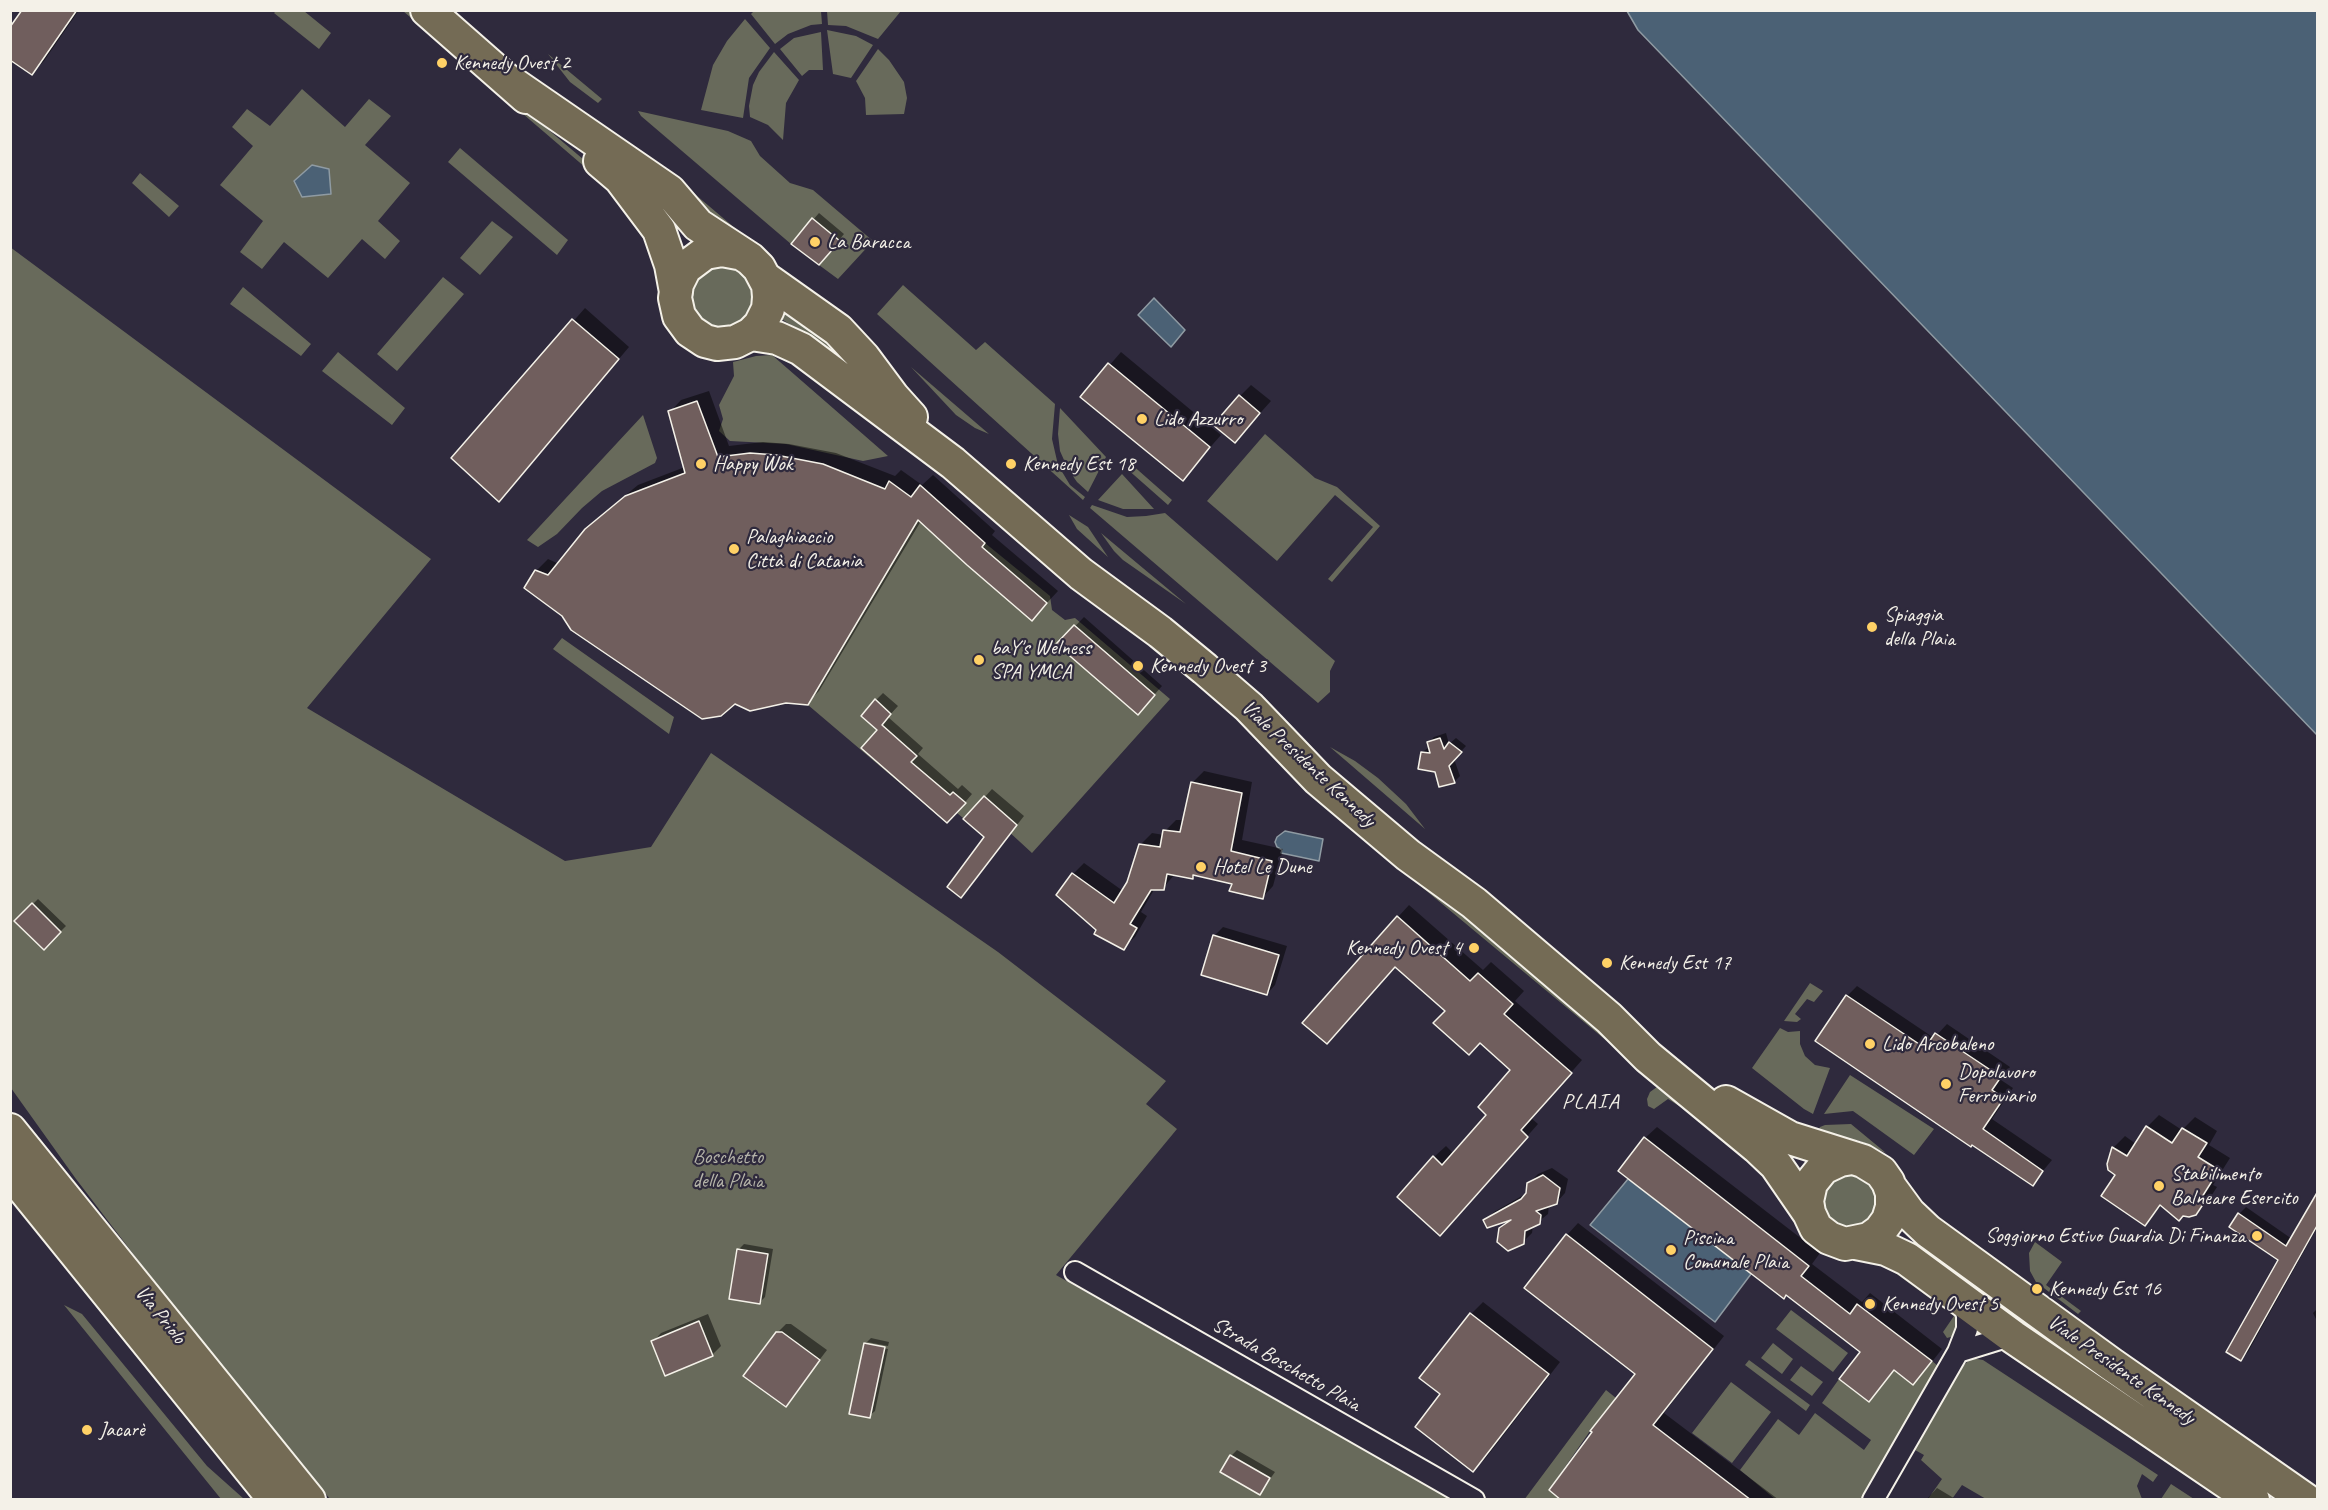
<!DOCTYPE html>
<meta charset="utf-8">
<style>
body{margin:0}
#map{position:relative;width:2328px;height:1510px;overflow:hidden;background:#2f2a3d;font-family:Caveat,sans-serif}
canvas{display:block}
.frame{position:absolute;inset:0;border:12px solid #f4f1e8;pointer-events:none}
</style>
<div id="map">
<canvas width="2328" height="1510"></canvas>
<div class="frame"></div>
</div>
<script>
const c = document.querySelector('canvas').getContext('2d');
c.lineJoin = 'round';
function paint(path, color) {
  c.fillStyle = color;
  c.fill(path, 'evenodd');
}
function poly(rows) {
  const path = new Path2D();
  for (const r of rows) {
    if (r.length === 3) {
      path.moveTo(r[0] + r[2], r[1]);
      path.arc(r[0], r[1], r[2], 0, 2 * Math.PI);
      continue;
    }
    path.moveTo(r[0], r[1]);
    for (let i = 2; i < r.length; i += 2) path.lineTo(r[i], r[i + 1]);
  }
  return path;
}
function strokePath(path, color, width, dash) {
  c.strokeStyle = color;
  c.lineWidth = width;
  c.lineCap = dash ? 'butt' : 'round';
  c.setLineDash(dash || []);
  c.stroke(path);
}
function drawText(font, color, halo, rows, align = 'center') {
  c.font = font + ' Caveat,sans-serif';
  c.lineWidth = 4.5;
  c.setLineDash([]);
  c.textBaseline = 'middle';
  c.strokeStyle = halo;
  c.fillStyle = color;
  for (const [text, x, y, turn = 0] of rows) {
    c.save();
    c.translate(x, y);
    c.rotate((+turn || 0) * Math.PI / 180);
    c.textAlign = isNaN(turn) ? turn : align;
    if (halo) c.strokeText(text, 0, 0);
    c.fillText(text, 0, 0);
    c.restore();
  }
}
const green = poly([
 [755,10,821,11,822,24,811,25,788,34,775,44,751,14],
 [276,11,304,11,331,33,319,49,274,13],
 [403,11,408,11,603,176,600,180],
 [827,11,827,10,901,11,878,39,846,26,828,25],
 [745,19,770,48,749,78,743,118,701,110,713,65,727,41],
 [827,30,856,36,873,45,851,78,833,74],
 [821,32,823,70,809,70,802,76,780,49,794,38],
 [878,49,889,60,904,82,907,98,904,114,866,115,865,98,856,81],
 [774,52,799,80,786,103,783,140,768,125,750,117,749,106,753,85,759,72],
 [548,54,602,99,598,103,570,82],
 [302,89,345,127,369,99,391,116,365,145,410,183,378,221,400,241,385,259,362,239,328,278,284,242,262,269,240,252,263,221,220,185,253,146,232,127,247,109,270,126],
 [638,111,728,131,751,141,760,156,790,183,813,190,873,241,838,279,819,265,839,240,812,218,791,244,641,116],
 [460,148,568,240,557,255,448,162],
 [140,173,179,206,169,217,132,183],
 [670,173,749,240,725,232],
 [492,221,513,237,480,275,460,258],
 [10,247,431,559,307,708,565,861,651,847,711,753,998,952,1166,1081,1146,1104,1177,1129,1056,1275,1450,1499,330,1499,186,1323,76,1179,11,1088],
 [720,261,748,272,756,302,745,320,737,325,726,328,706,324,698,317,692,308,690,298,694,278],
 [443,277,464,294,397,371,377,354],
 [903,285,976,350,985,342,1055,404,1052,439,1058,465,1070,485,1085,497,1083,500,877,314],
 [243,287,311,344,301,356,230,304],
 [787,309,829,337,848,363,843,364,817,342,780,318,782,310],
 [338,352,405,408,392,425,322,371],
 [772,355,888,456,863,461,786,444,730,441,719,431,723,419,719,405,734,376,733,362,756,356],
 [911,367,989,434,975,428,956,415],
 [1060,408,1106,457,1088,492,1077,482,1068,469,1060,451,1058,434],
 [643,415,657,458,655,463,602,491,582,508,557,534,538,547,527,540],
 [878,419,1162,651,1622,1049,1608,1042,1310,794,1230,711,1161,653,1065,583],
 [1265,434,1315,478,1337,487,1380,526,1332,582,1328,579,1373,527,1335,495,1277,561,1207,501],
 [1130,463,1172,500,1168,505,1126,468],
 [1122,474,1154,509,1123,509,1098,500],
 [920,485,985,543,1050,596,1052,610,1065,620,1075,618,1170,699,1032,853,994,818,973,809,963,818,957,813,947,823,808,705,903,507],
 [1092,505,1127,517,1146,516,1165,513,1335,661,1330,671,1330,692,1318,703,1090,508],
 [1069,515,1088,527,1108,557,1077,529],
 [1101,533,1186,604,1123,560,1114,551],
 [562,638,674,717,669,734,553,649],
 [1330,747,1355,761,1378,778,1406,804,1425,829],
 [1810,983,1823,991,1814,1002,1807,999,1795,1014,1801,1019,1797,1022,1784,1021],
 [1780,1028,1788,1032,1800,1031,1800,1044,1805,1056,1815,1065,1830,1068,1813,1114,1804,1109,1752,1068],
 [1850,1075,1934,1129,1914,1155,1853,1111,1824,1114],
 [1667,1086,1781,1186,1687,1111,1668,1099,1654,1109,1648,1106,1647,1099,1650,1092,1657,1087],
 [1851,1124,1886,1153,1860,1141,1816,1135,1820,1127,1825,1125],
 [1849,1201,27],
 [2035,1242,2062,1262,2046,1285,2081,1311,2078,1314,2036,1282,2030,1271,2029,1253],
 [1889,1262,1960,1317,1958,1331,1954,1336,1947,1338,1943,1332,1954,1316,1887,1267],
 [64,1305,82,1314,207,1466,244,1499,221,1499],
 [1791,1310,1848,1353,1833,1372,1776,1329],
 [1773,1343,1793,1359,1782,1374,1761,1358],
 [1971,1358,1983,1360,2158,1475,2153,1482,2142,1474,2137,1486,2142,1499,1986,1499,1962,1485,1952,1499,1928,1499,1942,1479,1921,1460,1924,1455,1915,1450,1963,1366],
 [1749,1360,1810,1405,1806,1411,1745,1365],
 [1932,1361,1938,1366,1862,1499,1775,1499,1740,1470,1778,1419,1799,1435,1815,1413,1864,1450,1871,1440,1822,1403,1839,1379,1869,1402,1894,1370,1913,1385],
 [1801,1366,1823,1382,1812,1396,1790,1380],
 [1731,1382,1771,1412,1732,1463,1692,1433],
 [1606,1390,1616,1398,1590,1431,1549,1490,1561,1499,1524,1500],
 [2171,1484,2194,1499,2161,1499]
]);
const water = poly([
 [1627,11,2317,11,2317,735,1638,30,1627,11],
 [312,165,329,169,331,194,302,197,294,181,312,165],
 [1154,298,1185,330,1171,347,1138,315,1154,298],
 [1285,831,1323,839,1319,861,1281,853,1282,850,1277,847,1275,842,1277,837,1285,831],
 [1628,1179,1751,1274,1715,1322,1590,1225,1628,1179]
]);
const shadow = poly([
 [24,10,79,10,44,61,32,73],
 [819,213,844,234,824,258,793,243],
 [585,308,629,347,510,488,453,458],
 [1121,352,1221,435,1182,479,1082,397],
 [1251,385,1271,401,1235,441,1240,396],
 [709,391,729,446,763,442,789,444,836,453,895,476,901,470,922,485,933,475,995,531,992,535,1058,591,1032,619,921,521,819,691,807,703,536,571,548,559,559,564,598,518,638,485,685,467,670,412,681,400],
 [1084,617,1162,686,1146,704,1058,644],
 [883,693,898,706,888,717,923,748,918,754,958,789,962,785,972,794,955,814,879,730,876,700],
 [1446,733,1449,744,1456,738,1466,746,1454,759,1460,776,1454,782,1437,771,1422,752,1430,747,1429,742,1434,737],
 [1204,771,1252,782,1242,840,1283,849,1273,886,1262,898,1234,882,1196,874,1193,878,1175,874,1163,888,1155,888,1141,912,1147,916,1135,937,1123,948,1098,930,1073,874,1084,863,1123,891,1129,882,1141,844,1152,833,1164,835,1165,831,1176,820,1184,820,1193,782],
 [992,789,1024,816,961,896,986,837,965,819],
 [38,899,66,926,44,948,16,921],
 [1409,905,1483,970,1491,962,1524,991,1515,1001,1582,1060,1531,1118,1538,1124,1452,1222,1434,1157,1446,1146,1454,1154,1489,1115,1512,1070,1447,1011,1398,917],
 [1223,927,1287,946,1275,985,1267,994,1214,936],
 [1857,986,1934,1038,1947,1024,2010,1067,2001,1080,2013,1088,1992,1119,2052,1160,2032,1184,1817,1040,1847,996],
 [2159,1115,2182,1130,2195,1117,2217,1131,2209,1145,2230,1158,2213,1185,2217,1187,2208,1201,2196,1214,2162,1205,2145,1224,2117,1175,2109,1164,2113,1148,2125,1136,2136,1144,2147,1127],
 [1657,1127,1820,1253,1812,1264,1862,1302,1870,1293,1942,1349,1924,1372,1913,1383,1895,1370,1869,1400,1862,1352,1645,1138],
 [1552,1168,1568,1179,1565,1193,1556,1203,1549,1205,1548,1214,1533,1226,1532,1233,1523,1242,1500,1229,1510,1218,1485,1221,1494,1212,1527,1193,1529,1183,1538,1174],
 [2318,1194,2318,1226,2248,1352,2241,1359,2280,1259,2239,1214,2246,1207,2292,1239],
 [1578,1223,1724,1336,1664,1413,1779,1500,1563,1500,1637,1374,1567,1235],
 [744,1244,773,1249,765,1297,760,1302,738,1250],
 [1483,1302,1560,1362,1485,1459,1473,1470,1442,1394,1471,1314],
 [2318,1308,2318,1323,2313,1313],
 [708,1314,721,1346,712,1355,653,1342,661,1333],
 [786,1324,791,1324,827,1350,785,1405,777,1333],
 [871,1338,889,1342,888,1346,867,1342,867,1345,888,1349,875,1411,869,1416,865,1344],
 [1237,1450,1275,1472,1260,1493,1231,1456],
 [1937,1488,1957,1500,1926,1500]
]);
const building = poly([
 [22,10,77,10,32,75,10,60,10,27,22,10],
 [812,218,840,241,819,265,791,244,812,218],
 [572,319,619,359,499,502,451,458,572,319],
 [1108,363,1210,447,1183,481,1080,397,1108,363],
 [1239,395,1260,413,1235,443,1213,425,1239,395],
 [697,401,718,457,750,453,776,455,823,464,885,489,889,481,911,497,920,485,985,543,982,547,1047,603,1032,621,967,565,918,520,808,705,786,703,750,711,735,704,721,716,702,719,571,630,562,616,524,588,535,570,548,575,585,529,625,496,685,473,668,411,697,401],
 [1074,625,1155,695,1138,715,1056,644,1074,625],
 [875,699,891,714,882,725,917,756,911,762,950,795,953,792,966,803,947,823,861,748,877,730,861,716,875,699],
 [1440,738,1444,749,1449,742,1462,752,1449,766,1455,783,1439,787,1435,772,1418,769,1421,752,1430,753,1427,742,1440,738],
 [1191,782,1242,793,1231,851,1272,861,1263,899,1229,891,1232,884,1193,875,1193,879,1167,874,1164,890,1151,890,1130,924,1137,928,1124,950,1094,934,1096,930,1056,895,1072,873,1114,903,1127,882,1139,844,1160,847,1163,830,1180,832,1191,782],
 [984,796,1017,825,961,898,947,887,984,837,963,819,984,796],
 [32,903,61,932,44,950,14,921,32,903],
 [1397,916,1470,981,1478,973,1513,1004,1504,1014,1572,1073,1521,1130,1528,1137,1440,1236,1397,1197,1433,1156,1442,1165,1486,1115,1478,1107,1510,1070,1480,1043,1469,1055,1433,1023,1445,1011,1395,967,1327,1044,1302,1023,1397,916],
 [1213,935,1279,955,1267,995,1201,975,1213,935],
 [1846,995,1925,1048,1935,1033,2001,1077,1992,1090,2004,1098,1983,1129,2043,1171,2033,1186,1972,1145,1971,1147,1815,1041,1846,995],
 [2146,1126,2172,1143,2182,1128,2207,1143,2198,1157,2219,1170,2202,1197,2206,1200,2196,1215,2189,1217,2183,1216,2179,1221,2160,1205,2145,1226,2101,1196,2115,1175,2108,1170,2107,1164,2112,1147,2127,1156,2146,1126],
 [1644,1137,1809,1266,1801,1276,1850,1314,1857,1304,1932,1361,1913,1385,1894,1370,1869,1402,1839,1379,1860,1352,1786,1295,1784,1299,1618,1171,1644,1137],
 [1543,1175,1560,1188,1557,1204,1536,1211,1541,1215,1540,1224,1525,1231,1524,1244,1508,1251,1497,1242,1499,1228,1511,1220,1487,1228,1483,1220,1521,1199,1526,1193,1527,1183,1543,1175],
 [2318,1191,2318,1224,2241,1361,2226,1352,2278,1260,2229,1227,2238,1213,2286,1246,2318,1191],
 [1566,1234,1713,1349,1653,1425,1751,1500,1561,1500,1549,1490,1592,1432,1590,1431,1635,1374,1524,1288,1566,1234],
 [737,1249,768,1254,760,1304,729,1299,737,1249],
 [1470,1313,1549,1374,1473,1472,1415,1427,1440,1394,1419,1378,1470,1313],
 [699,1321,713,1356,665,1376,651,1341,699,1321],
 [776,1332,782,1332,820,1360,786,1407,743,1376,776,1332],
 [864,1343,885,1347,870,1418,849,1414,864,1343],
 [1230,1455,1270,1478,1260,1495,1220,1472,1230,1455]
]);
const minor = poly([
 [1075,1272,1474,1500],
 [1958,1352,2000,1339,2013,1337],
 [1873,1500,1958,1352,1967,1329,1967,1316,1963,1300]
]);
const primary = poly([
 [427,10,526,97],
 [512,83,669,191,698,225,750,259,759,268,768,285,769,297,768,309,760,325,751,334,735,342,717,344,705,341,690,331,679,316,675,298,677,284,685,268,705,253,722,250,738,253],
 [600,161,620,178,659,230,671,265,676,292],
 [766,279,838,330,864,358,893,397,911,417],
 [751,334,777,338,801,349,953,463,1081,574,1160,632,1205,669,1249,707,1318,779,1408,855,1474,903,1609,1018,1648,1057,1757,1147,1776,1165,1809,1213],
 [1726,1102,1790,1138,1863,1161,1881,1172,1888,1182,1892,1193,1892,1207,1888,1220,1880,1231,1869,1239,1845,1244,1829,1238,1816,1228,1809,1213,1807,1201,1811,1183,1823,1168,1840,1160,1852,1158],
 [10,1130,309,1500],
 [10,1172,275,1500],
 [1890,1187,1909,1213,1928,1231,2111,1364,2306,1500],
 [1856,1243,1886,1249,1907,1259,2013,1337,2253,1500]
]);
const markers = [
 [442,63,6,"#ffd166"],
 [815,242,6,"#ffd166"],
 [1142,419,6,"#ffd166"],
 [701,464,6,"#ffd166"],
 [1011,464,6,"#ffd166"],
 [734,549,6,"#ffd166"],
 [1872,627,6,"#ffd166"],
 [979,660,6,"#ffd166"],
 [1138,666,6,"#ffd166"],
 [1201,867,6,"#ffd166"],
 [1474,948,6,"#ffd166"],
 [1607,963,6,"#ffd166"],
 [1870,1044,6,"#ffd166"],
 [1946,1084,6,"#ffd166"],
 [2159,1186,6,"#ffd166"],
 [2257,1236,6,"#ffd166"],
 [1671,1250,6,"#ffd166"],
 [2037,1289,6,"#ffd166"],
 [1870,1304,6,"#ffd166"],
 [87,1430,6,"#ffd166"]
];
const poiNames = [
 ["Kennedy Ovest 2",454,63],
 ["La Baracca",827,242],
 ["Lido Azzurro",1154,419],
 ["Happy Wok",713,464],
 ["Kennedy Est 18",1023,464],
 ["Palaghiaccio",746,537],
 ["Città di Catania",746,561],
 ["Spiaggia",1884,615],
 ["della Plaia",1884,639],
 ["baY's Welness",991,648],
 ["SPA YMCA",991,672],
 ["Kennedy Ovest 3",1150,666],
 ["Hotel Le Dune",1213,867],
 ["Kennedy Ovest 4",1462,948,"right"],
 ["Kennedy Est 17",1619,963],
 ["Lido Arcobaleno",1882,1044],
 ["Dopolavoro",1958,1072],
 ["Ferroviario",1958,1096],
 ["Stabilimento",2171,1174],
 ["Balneare Esercito",2171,1198],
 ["Soggiorno Estivo Guardia Di Finanza",2245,1236,"right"],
 ["Piscina",1683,1238],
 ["Comunale Plaia",1683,1262],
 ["Kennedy Est 16",2049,1289],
 ["Kennedy Ovest 5",1882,1304],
 ["Jacarè",99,1430]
];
const streetNames = [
 ["Viale Presidente Kennedy",1308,764,43],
 ["Via Priolo",160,1315,51],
 ["Strada Boschetto Plaia",1286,1365,30],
 ["Viale Presidente Kennedy",2121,1370,35]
];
const parkNames = [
 ["Boschetto",728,1157],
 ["della Plaia",728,1181]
];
const neighbourhoodNames = [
 ["PLAIA",1591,1102]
];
paint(green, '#686a5b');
paint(water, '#4b6175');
strokePath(water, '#8f9ba3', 1.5);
paint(shadow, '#0007');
paint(building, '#705e5d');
strokePath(building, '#f4f1e8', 1.5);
strokePath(minor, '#f4f1e8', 24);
strokePath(primary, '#f4f1e8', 36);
strokePath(minor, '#2f2a3d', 20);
strokePath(primary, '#746b55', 32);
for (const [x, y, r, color] of markers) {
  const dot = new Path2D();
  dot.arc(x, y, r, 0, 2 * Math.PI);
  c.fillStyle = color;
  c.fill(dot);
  strokePath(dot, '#2f2a3d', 2);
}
drawText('21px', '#f4f1e8', '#2f2a3d', poiNames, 'left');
drawText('21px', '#f4f1e8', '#2f2a3d', streetNames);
drawText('21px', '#b5b4a9', '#2f2a3d', parkNames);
c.letterSpacing = '1.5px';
drawText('22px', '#f4f1e8', '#2f2a3d', neighbourhoodNames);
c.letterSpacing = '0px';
</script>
